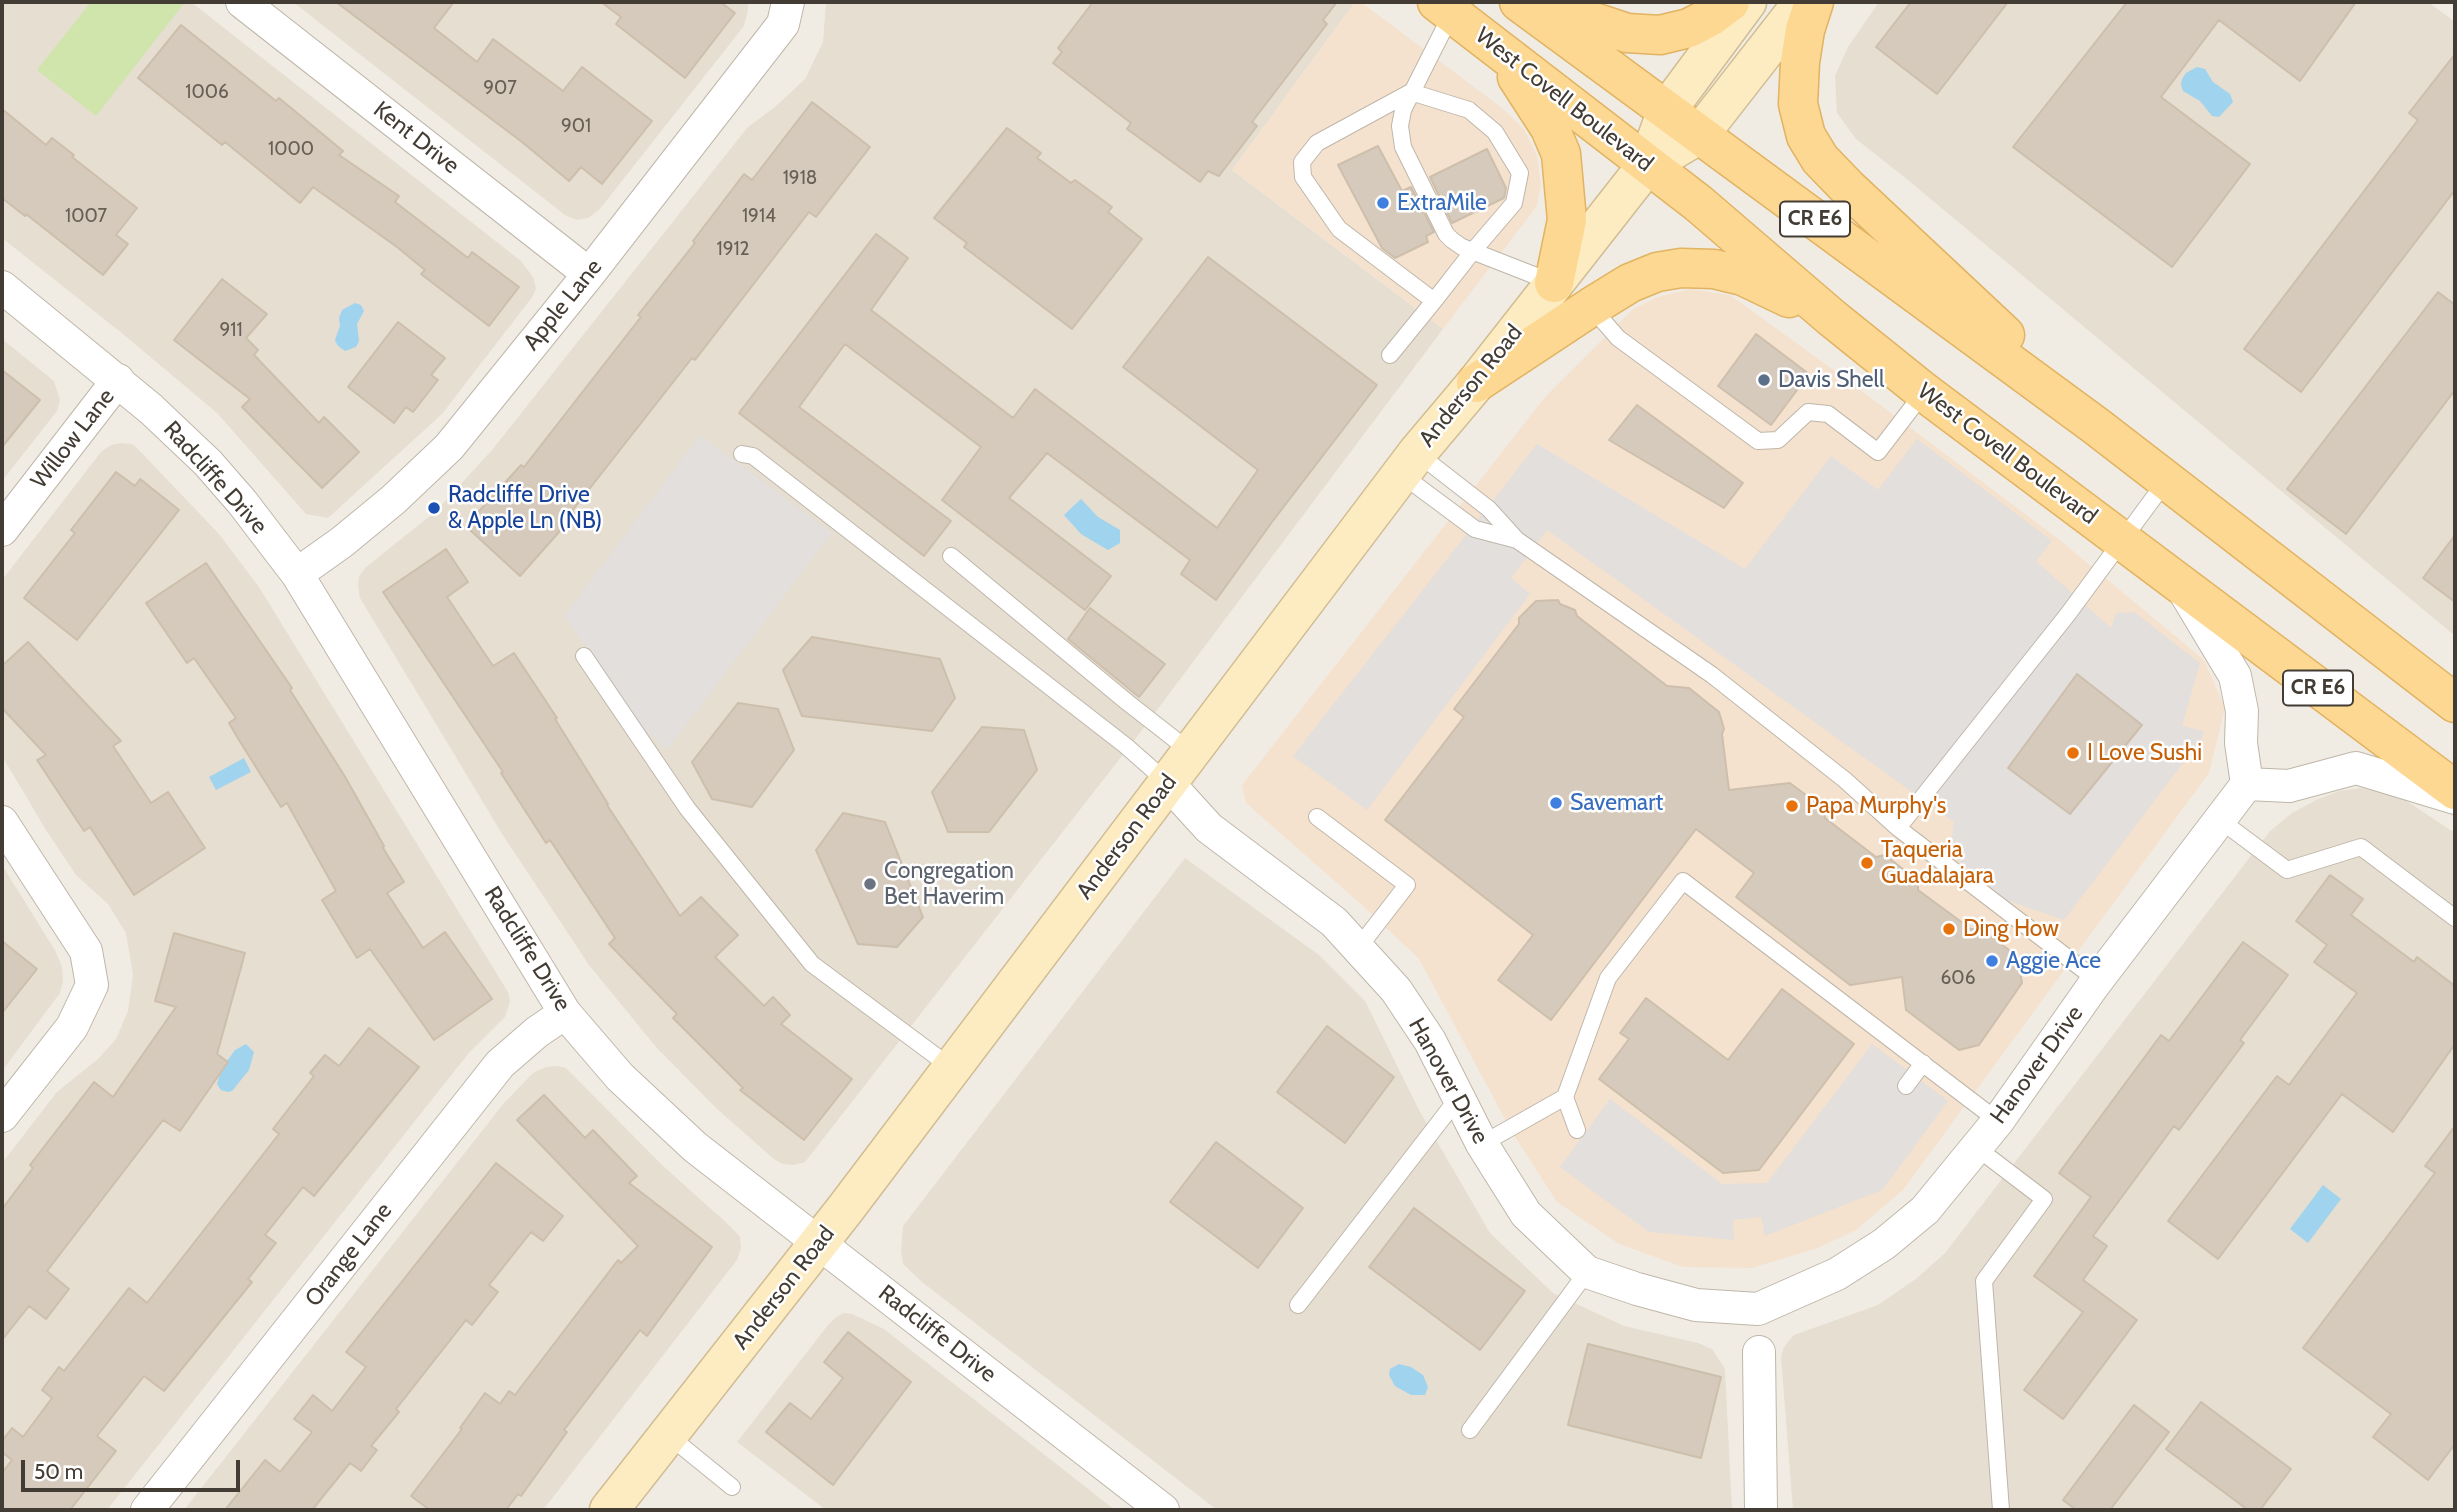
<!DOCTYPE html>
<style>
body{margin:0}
#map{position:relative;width:2457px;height:1512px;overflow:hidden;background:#f1ece3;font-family:Cabin,sans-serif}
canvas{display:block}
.frame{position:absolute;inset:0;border:4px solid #433c34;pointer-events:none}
.scale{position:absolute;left:21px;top:1460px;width:219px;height:32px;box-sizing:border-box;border:4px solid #433c34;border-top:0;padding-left:9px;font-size:21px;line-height:24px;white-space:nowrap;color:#433c34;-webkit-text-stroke:5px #fff;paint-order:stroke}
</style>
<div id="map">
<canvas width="2457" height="1512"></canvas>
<div class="frame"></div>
<div class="scale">50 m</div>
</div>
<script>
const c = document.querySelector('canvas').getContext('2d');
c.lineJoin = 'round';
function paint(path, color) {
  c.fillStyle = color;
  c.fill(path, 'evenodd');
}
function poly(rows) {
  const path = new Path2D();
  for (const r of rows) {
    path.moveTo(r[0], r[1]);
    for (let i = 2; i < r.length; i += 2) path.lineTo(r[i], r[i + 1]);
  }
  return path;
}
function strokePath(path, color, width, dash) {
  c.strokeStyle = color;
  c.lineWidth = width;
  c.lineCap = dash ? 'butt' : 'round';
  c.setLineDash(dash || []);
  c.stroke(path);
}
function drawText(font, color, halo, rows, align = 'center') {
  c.font = font + ' Cabin,sans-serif';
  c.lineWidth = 5;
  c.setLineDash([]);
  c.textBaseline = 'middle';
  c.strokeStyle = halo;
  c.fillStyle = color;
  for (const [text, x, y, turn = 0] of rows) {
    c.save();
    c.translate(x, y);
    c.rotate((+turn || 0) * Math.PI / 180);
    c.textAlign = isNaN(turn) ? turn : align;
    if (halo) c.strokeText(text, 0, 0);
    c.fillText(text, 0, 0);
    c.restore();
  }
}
const residential = poly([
 [2,2,191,2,521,261,533,277,536,288,533,296,442,414,328,518,306,514,217,413,123,334,2,238],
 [293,2,748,2,748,10,744,26,599,210,588,218,576,220,565,215],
 [826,2,1355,2,1232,170,1443,329,1139,734,805,1162,794,1165,783,1164,775,1160,716,1108,656,1047,589,965,504,837,360,598,358,586,359,576,366,567,435,512,492,450,747,128,776,106,805,79,823,42],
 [1879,2,2428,2,2455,22,2455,636,1903,176,1856,139,1837,113,1835,76,1848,47],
 [2,339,54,381,60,400,57,411,2,481],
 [121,443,132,444,137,448,219,534,259,587,508,992,510,1001,505,1017,468,1054,107,1510,2,1510,2,1163,57,1092,99,1058,116,1039,128,1011,133,975,126,933,108,904,76,875,46,830,2,756,2,580,101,452,111,445],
 [2361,788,2402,798,2455,833,2455,1510,1793,1510,1781,1357,1784,1347,1794,1335,1878,1305,1917,1278,1945,1253,2270,831,2292,813,2316,800,2339,791],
 [1185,858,1319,955,1365,1001,1420,1112,1490,1233,1553,1293,1624,1326,1698,1343,1712,1349,1725,1369,1732,1510,1217,1510,922,1282,903,1264,901,1251,903,1226],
 [2,865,56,952,62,967,63,981,60,993,2,1071],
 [557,1066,566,1068,574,1076,661,1164,730,1226,740,1237,741,1248,737,1260,543,1510,184,1510,504,1103,533,1073,546,1067],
 [844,1313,852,1314,884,1329,1115,1510,826,1510,737,1442,828,1325,836,1317]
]);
const commercial = poly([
 [1355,2,1361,2,1502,108,1524,129,1537,156,1541,184,1537,206,1443,329,1232,170],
 [1690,289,1730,295,1835,371,2061,541,2204,660,2225,708,2209,773,1903,1190,1856,1230,1818,1248,1752,1268,1683,1267,1619,1244,1557,1202,1513,1134,1419,959,1363,906,1246,803,1242,785,1545,397,1632,310,1657,297]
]);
const green = poly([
 [91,2,185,2,96,116,37,70]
]);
const parking = poly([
 [700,435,832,533,667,750,641,727,564,616],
 [1917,439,2052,541,2036,561,2111,628,2116,613,2134,612,2200,663,2182,726,2204,731,2202,738,2064,920,2006,900,1950,853,1954,822,1547,530,1511,578,1530,594,1367,810,1293,756,1537,444,1745,569,1831,456,1878,490],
 [2077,674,2142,725,2070,814,2008,768],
 [1872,1044,1948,1101,1882,1190,1765,1236,1761,1217,1733,1220,1734,1240,1649,1232,1560,1167,1610,1099,1722,1184,1767,1183]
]);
const water = poly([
 [2197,67,2205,69,2213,82,2230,94,2233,102,2219,117,2212,116,2200,101,2183,91,2181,85,2182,79,2186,73],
 [355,303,361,305,364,311,357,324,359,341,356,347,345,351,338,346,335,340,340,326,339,318,342,310],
 [1081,499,1098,517,1120,530,1120,543,1108,550,1081,534,1064,515],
 [244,758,251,772,216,790,209,777],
 [246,1044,254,1052,249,1070,232,1091,228,1092,221,1090,217,1084,222,1068,235,1050],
 [2323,1185,2341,1199,2308,1243,2290,1229],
 [1399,1364,1411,1367,1423,1375,1428,1387,1425,1395,1411,1395,1395,1386,1389,1375,1390,1369]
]);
const building = poly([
 [336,2,454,2,434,28,477,62,493,39,563,91,582,67,652,121,602,184,581,167,569,181,522,142,336,2],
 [601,2,720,2,735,13,685,78,616,24,621,17,601,2],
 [1093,2,1337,2,1323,20,1327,24,1252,122,1257,126,1219,176,1208,171,1200,182,1127,129,1131,123,1053,63,1062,52,1058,48,1093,2],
 [1911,2,2008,2,1937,94,1876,47,1911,2],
 [2127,2,2356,2,2300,81,2219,20,2161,97,2250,164,2172,267,2013,147,2127,2],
 [181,25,276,101,279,98,343,151,339,155,399,196,395,202,468,258,472,252,519,287,489,326,421,274,425,270,397,247,313,187,300,203,225,142,222,145,138,78,181,25],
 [2455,54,2455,190,2301,392,2244,349,2418,120,2409,113,2455,54],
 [812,102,870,147,816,217,809,212,695,360,692,358,572,511,575,514,520,576,470,530,470,521,521,465,524,467,641,317,638,315,695,243,693,241,744,174,752,180,812,102],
 [2,109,46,145,52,138,74,155,72,157,137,208,116,235,128,244,103,275,26,214,25,216,2,198,2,109],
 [1007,128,1041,153,1037,158,1071,183,1075,180,1112,207,1108,212,1142,239,1072,329,964,247,967,243,934,218,1007,128],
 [1378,146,1402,191,1411,187,1434,232,1426,236,1428,242,1395,258,1382,248,1338,165,1378,146],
 [1487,149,1506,188,1504,198,1452,223,1430,177,1487,149],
 [876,234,908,258,871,310,1013,418,1035,389,1217,528,1258,470,1123,367,1208,257,1377,385,1272,522,1216,600,1181,574,1190,560,1047,453,1009,498,1111,576,1085,610,942,500,981,447,845,344,799,407,951,521,924,556,739,413,876,234],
 [222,279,267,314,246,338,258,350,254,355,319,423,324,417,359,452,322,488,242,407,250,399,174,340,222,279],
 [2438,292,2455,305,2455,390,2346,534,2287,489,2438,292],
 [398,322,445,358,431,375,438,380,413,412,406,407,394,423,348,387,398,322],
 [1756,334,1809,374,1771,425,1718,386,1756,334],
 [2,370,40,400,2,447,2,370],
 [1637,405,1743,483,1724,508,1609,440,1637,405],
 [116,472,135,486,140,479,179,510,77,640,24,598,75,533,71,530,116,472],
 [2455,535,2455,602,2423,578,2455,535],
 [446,549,468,582,447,597,493,666,514,653,557,718,555,719,608,804,607,805,680,916,701,897,738,935,715,957,764,1006,773,997,790,1015,781,1024,852,1079,804,1140,740,1090,743,1088,673,1018,677,1014,609,944,615,938,550,840,546,843,501,773,503,772,383,592,446,549],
 [206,563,292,688,290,690,344,775,384,846,383,848,404,882,387,893,423,948,445,932,492,999,434,1040,370,949,357,958,322,900,336,891,287,803,281,807,239,740,229,723,236,718,194,658,187,663,146,603,206,563],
 [1558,600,1560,604,1575,610,1577,616,1667,686,1689,688,1719,712,1724,729,1722,734,1729,790,1790,783,1823,808,1825,818,1876,857,1885,855,1918,881,1918,890,1971,929,1981,929,2017,956,2022,983,1979,1045,1959,1050,1906,1010,1902,977,1850,985,1736,897,1754,873,1696,829,1551,1020,1498,980,1533,935,1385,820,1464,717,1454,709,1519,624,1519,618,1536,601,1558,600],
 [1090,608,1165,664,1139,697,1068,639,1090,608],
 [812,637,940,659,955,698,932,731,802,716,783,670,812,637],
 [28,642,121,741,113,746,151,803,168,792,205,848,134,895,90,827,84,831,37,760,46,755,2,708,2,666,28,642],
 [2077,674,2142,725,2070,814,2008,768,2077,674],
 [738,703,778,709,794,750,752,807,712,799,692,762,738,703],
 [982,727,1024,730,1037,770,989,832,948,832,932,792,982,727],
 [843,813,885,822,923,917,897,947,858,944,816,850,843,813],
 [2330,875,2363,899,2351,915,2414,962,2417,957,2455,986,2455,1044,2393,1132,2342,1094,2218,1259,2168,1221,2277,1076,2289,1085,2357,993,2314,962,2327,945,2296,921,2330,875],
 [174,933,245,953,217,1054,228,1062,180,1131,163,1120,47,1271,69,1289,46,1319,29,1306,2,1340,2,1209,33,1168,30,1165,94,1082,113,1097,176,1007,155,1001,174,933],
 [2,941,37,969,2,1013,2,941],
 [2243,942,2288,975,2240,1040,2244,1043,2179,1130,2174,1126,2093,1236,2107,1246,2083,1280,2137,1320,2063,1419,2024,1390,2083,1312,2034,1276,2091,1197,2059,1173,2161,1035,2169,1041,2243,942],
 [1782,989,1854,1044,1759,1170,1723,1173,1599,1079,1629,1039,1620,1033,1646,998,1728,1060,1782,989],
 [1327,1026,1394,1077,1345,1143,1277,1092,1327,1026],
 [369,1028,419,1067,314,1196,303,1187,265,1235,276,1243,248,1279,252,1282,164,1391,144,1376,97,1436,116,1451,70,1510,2,1510,2,1473,12,1460,2,1452,2,1441,12,1428,23,1437,52,1398,42,1390,59,1367,64,1371,129,1288,147,1303,279,1134,273,1129,314,1076,310,1073,325,1055,339,1066,369,1028],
 [544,1095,585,1138,593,1130,637,1176,629,1183,712,1247,647,1336,640,1330,564,1430,567,1432,521,1496,518,1494,506,1510,430,1510,411,1496,462,1429,460,1428,485,1393,500,1404,509,1391,515,1395,618,1260,621,1263,638,1246,517,1120,544,1095],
 [2455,1126,2455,1444,2428,1480,2373,1437,2391,1414,2303,1348,2435,1173,2425,1166,2455,1126],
 [1216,1142,1303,1208,1258,1268,1170,1202,1216,1142],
 [496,1163,563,1216,543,1241,531,1232,489,1285,498,1292,472,1325,466,1320,396,1409,399,1412,371,1446,377,1450,361,1471,350,1463,312,1510,225,1510,265,1460,280,1472,312,1432,294,1419,313,1395,332,1411,366,1367,346,1352,496,1163],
 [1414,1208,1525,1291,1480,1350,1369,1267,1414,1208],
 [848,1332,911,1382,833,1485,766,1432,790,1403,811,1419,843,1378,824,1362,848,1332],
 [1588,1344,1721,1377,1701,1458,1568,1425,1588,1344],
 [2201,1402,2291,1469,2260,1510,2248,1510,2166,1449,2201,1402],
 [2134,1405,2169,1432,2110,1510,2076,1510,2063,1500,2134,1405]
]);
const lane = poly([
 [1452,13,1403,110,1400,126,1403,147,1446,234,1452,240,1462,247,1554,283],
 [1591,307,1618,338,1758,441,1778,440,1808,412,1828,414,1878,452,1924,392],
 [1390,355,1434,301,1473,251,1514,203,1520,173,1495,132,1469,110,1411,92,1317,143,1302,162,1303,177,1339,229,1434,301],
 [1417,453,1489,509,1517,540,1712,675,1845,780,1898,828,2098,981],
 [742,454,753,456,1126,746,1168,783],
 [1401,474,1475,529,1517,540],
 [951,556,1127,702,1191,752],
 [584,656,687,808,812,964,952,1068],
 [1317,817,1407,885,1359,947],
 [2220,820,2287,870,2361,847,2455,918],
 [1898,828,2068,614,2166,481],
 [1906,1086,1923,1063],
 [1565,1097,1577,1130],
 [1482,1144,1565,1097,1608,978,1683,881,1998,1121],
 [1977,1148,2044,1199,1984,1281,2001,1510],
 [1298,1305,1458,1098],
 [1470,1430,1587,1272],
 [668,1435,732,1487]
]);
const street = poly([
 [242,2,589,274],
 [2,287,151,409,208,463,242,502,297,574,565,1013,620,1077,695,1147,1163,1510],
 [2,530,118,380],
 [297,574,342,542,393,500,449,447,589,274,783,24,788,2],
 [1168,783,1209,828,1334,922,1396,990,1430,1041,1482,1144,1526,1214,1587,1272,1637,1289,1696,1305,1758,1309,1837,1274,1884,1244,1925,1210,1998,1121,2093,986,2247,784,2241,743,2242,711,2235,676,2184,591],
 [2247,784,2289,786,2356,768,2455,798],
 [2,822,86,951,92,985,72,1027,2,1116],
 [1759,1352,1761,1510],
 [147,1510,500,1064,537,1032,565,1013]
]);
const secondary = poly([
 [1670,152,1700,134,1803,2],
 [609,1510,846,1208,1417,453,1476,383,1647,165,1667,110,1747,2]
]);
const primary = poly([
 [1437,2,1698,203,1832,318,1924,392,2455,790],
 [1519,2,2096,426,2455,703],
 [1814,2,1805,30,1800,62,1798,104,1806,136,1820,159,1847,187,2005,335],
 [1543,5,1627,33,1660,35,1689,28,1710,17,1730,2],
 [1517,77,1550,128,1561,154,1567,220,1554,283],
 [1476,383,1591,307,1630,283,1657,272,1681,268,1714,269,1743,276,1789,298]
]);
const markers = [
 [1383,203,7,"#3f7fe0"],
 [1764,380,7,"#5c6f8a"],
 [434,508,7,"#1a4fb4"],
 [2073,753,7,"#e8710a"],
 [1556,803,7,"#3f7fe0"],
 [1792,806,7,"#e8710a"],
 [1867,863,7,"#e8710a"],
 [870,884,7,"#6b7280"],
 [1949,929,7,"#e8710a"],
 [1992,961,7,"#3f7fe0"]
];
const numberNames = [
 ["907",500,88],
 ["1006",207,92],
 ["901",576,126],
 ["1000",291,149],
 ["1918",800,178],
 ["1007",86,216],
 ["1914",759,216],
 ["1912",733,249],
 ["911",231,330],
 ["606",1958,978]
];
const shields = [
 [1815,219,70],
 [2318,688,70]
];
const shieldNames = [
 ["CR E6",1815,219],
 ["CR E6",2318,688]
];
const streetNames = [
 ["West Covell Boulevard",1564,100,38],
 ["Kent Drive",416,138,38],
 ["Apple Lane",563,305,-51],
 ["Anderson Road",1471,386,-51],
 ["Willow Lane",73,439,-52],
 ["West Covell Boulevard",2007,454,37],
 ["Radcliffe Drive",215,478,48],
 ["Anderson Road",1127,837,-53],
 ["Radcliffe Drive",527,949,58],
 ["Hanover Drive",2037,1065,-54],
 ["Hanover Drive",1448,1081,61],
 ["Orange Lane",349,1255,-52],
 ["Anderson Road",784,1288,-52],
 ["Radcliffe Drive",937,1334,38]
];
const shopNames = [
 ["ExtraMile",1397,203],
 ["Savemart",1570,803],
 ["Aggie Ace",2006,961]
];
const serviceNames = [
 ["Davis Shell",1778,380]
];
const transitNames = [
 ["Radcliffe Drive",448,495],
 ["& Apple Ln (NB)",448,521]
];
const foodNames = [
 ["I Love Sushi",2087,753],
 ["Papa Murphy's",1806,806],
 ["Taqueria",1881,850],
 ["Guadalajara",1881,876],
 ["Ding How",1963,929]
];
const worshipNames = [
 ["Congregation",884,871],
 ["Bet Haverim",884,897]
];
paint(residential, '#e5ded1');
paint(commercial, '#f4e2ce');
paint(green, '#cfe5ac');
paint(parking, '#e2dfdc');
paint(water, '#a0d3ee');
paint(building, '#d6cabc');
strokePath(building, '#cdbfac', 2);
strokePath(lane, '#bfb6a9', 18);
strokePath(street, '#bfb6a9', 34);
strokePath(secondary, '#d1bd94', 41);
strokePath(primary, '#e1b362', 41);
strokePath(lane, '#fff', 16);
strokePath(street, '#fff', 32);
strokePath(secondary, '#fdebc1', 38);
strokePath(primary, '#fcd892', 38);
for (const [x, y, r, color] of markers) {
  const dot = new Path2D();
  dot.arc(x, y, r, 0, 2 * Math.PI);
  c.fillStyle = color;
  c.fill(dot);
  strokePath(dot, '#fff', 2.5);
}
drawText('19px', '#686056', null, numberNames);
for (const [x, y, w] of shields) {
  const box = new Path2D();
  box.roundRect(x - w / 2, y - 17.5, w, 35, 5);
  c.fillStyle = '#fff';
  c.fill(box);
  strokePath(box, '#433c34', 2);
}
drawText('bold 21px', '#433c34', null, shieldNames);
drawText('23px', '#433c34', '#fff', streetNames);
drawText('23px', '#366cbe', '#fff', shopNames, 'left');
drawText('23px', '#4e5e75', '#fff', serviceNames, 'left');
drawText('23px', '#164399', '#fff', transitNames, 'left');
drawText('23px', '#c56008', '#fff', foodNames, 'left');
drawText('23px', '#5b616d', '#fff', worshipNames, 'left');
</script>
